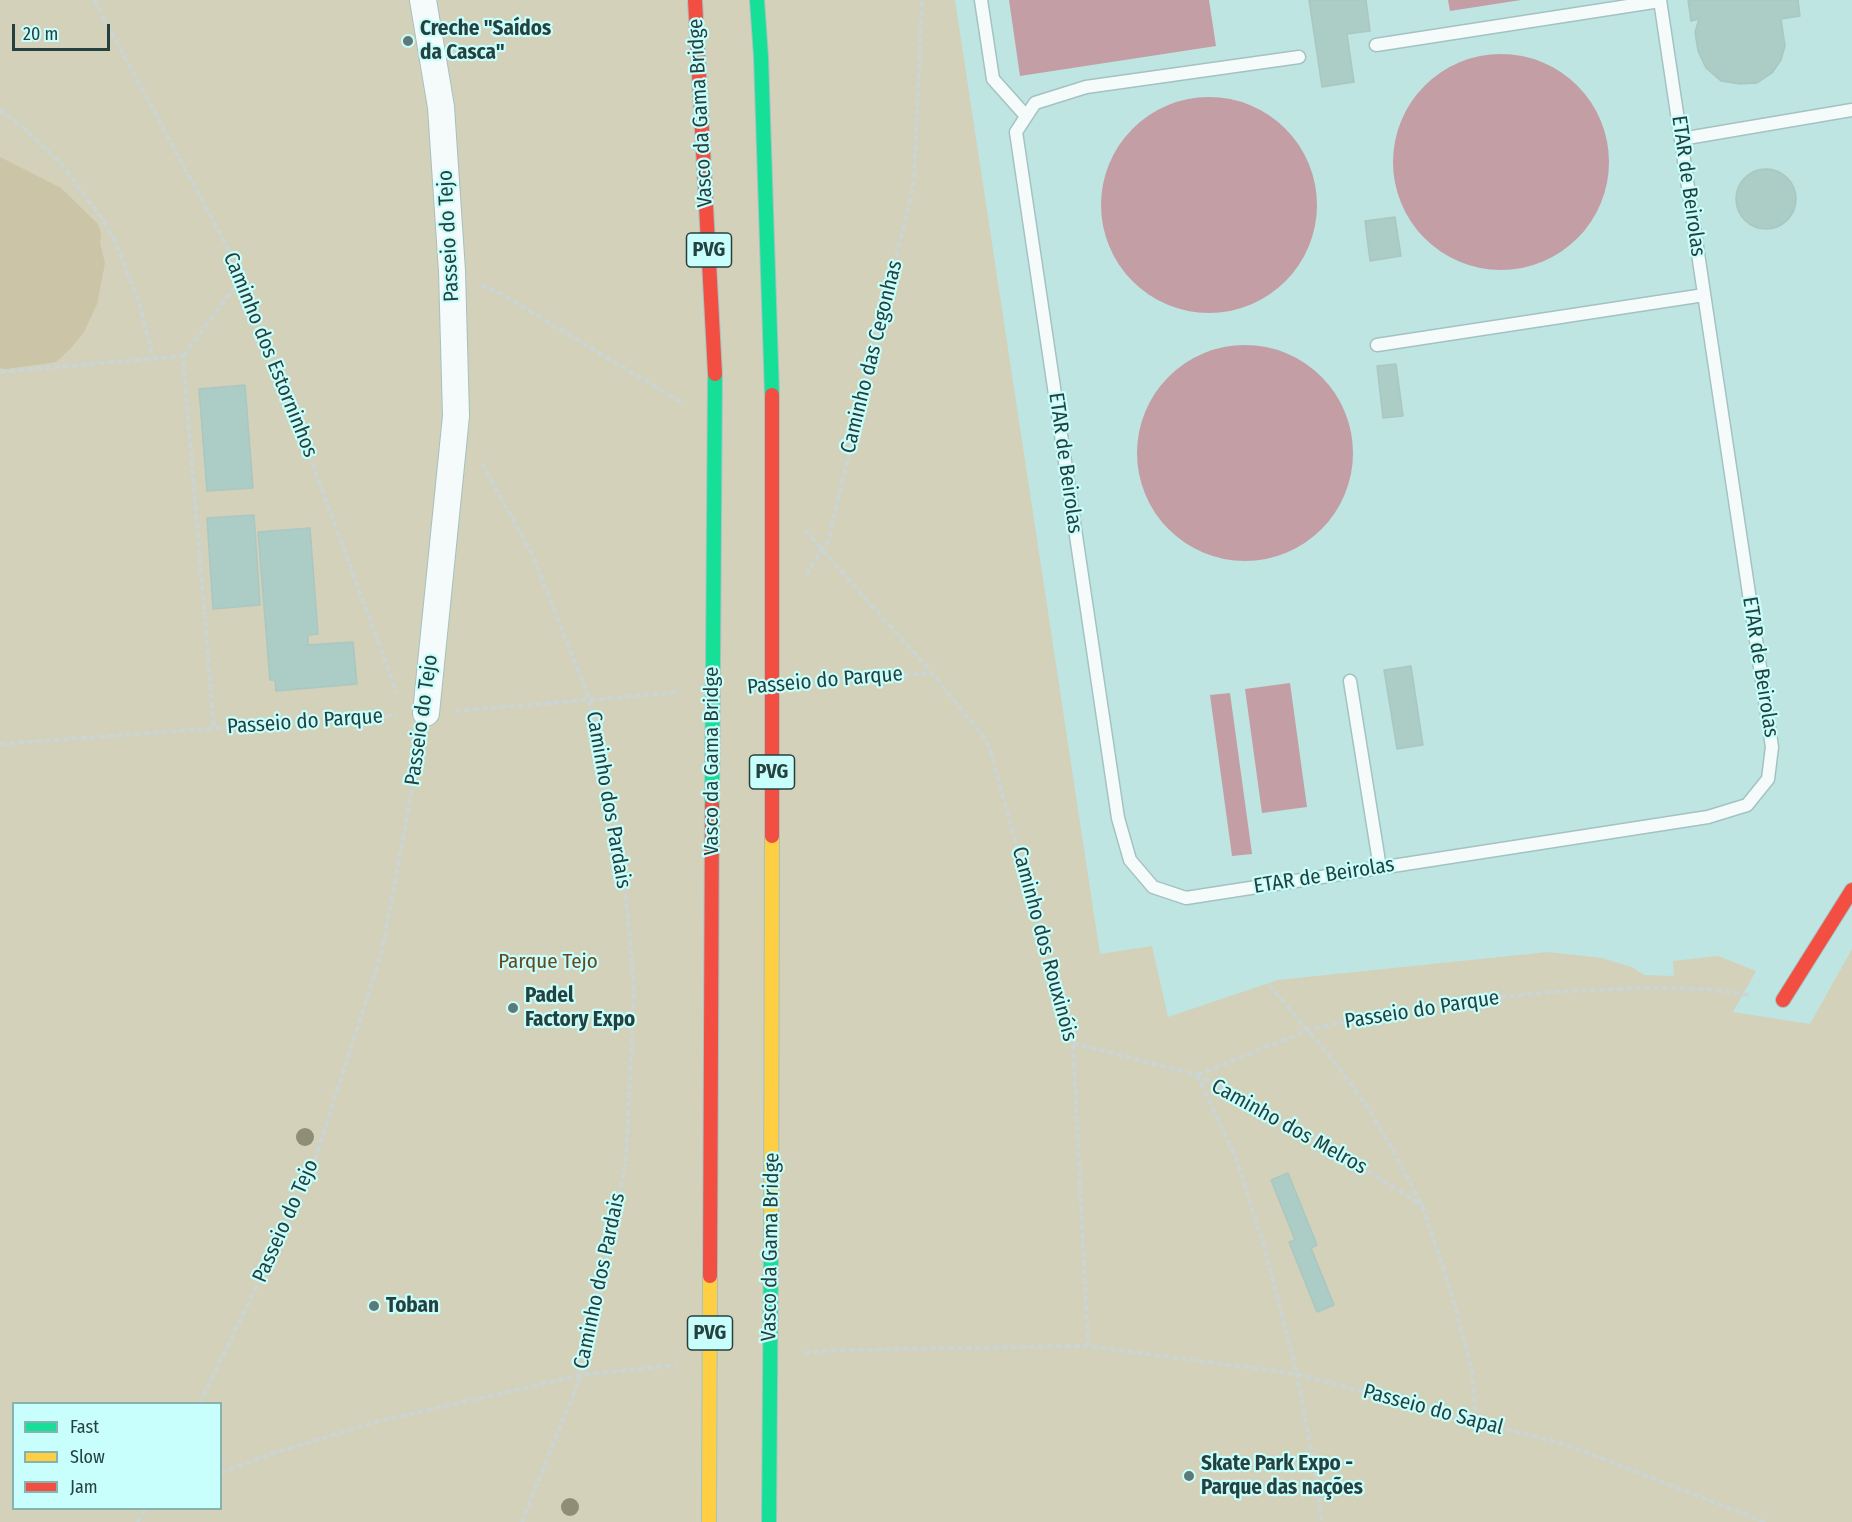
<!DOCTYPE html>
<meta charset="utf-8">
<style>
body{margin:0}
#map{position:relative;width:1852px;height:1522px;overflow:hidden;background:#bee5e2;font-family:"Fira Sans Condensed",sans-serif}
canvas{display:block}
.legend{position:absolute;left:12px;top:1402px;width:210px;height:108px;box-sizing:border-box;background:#c8fefb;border:2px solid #87b2b0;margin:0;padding:8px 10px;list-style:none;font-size:18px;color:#25413f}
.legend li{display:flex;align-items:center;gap:12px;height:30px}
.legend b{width:30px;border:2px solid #87b2b0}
.scale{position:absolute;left:12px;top:24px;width:98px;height:27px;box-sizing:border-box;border:3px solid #25413f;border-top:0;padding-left:8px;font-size:18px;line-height:21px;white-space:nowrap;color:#25413f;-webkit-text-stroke:4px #c8fefb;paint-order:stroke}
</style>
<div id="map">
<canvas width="1852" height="1522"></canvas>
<ul class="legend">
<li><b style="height:8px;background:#16e098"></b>Fast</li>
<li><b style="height:8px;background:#ffcf43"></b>Slow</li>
<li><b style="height:8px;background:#f24e42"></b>Jam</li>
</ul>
<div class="scale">20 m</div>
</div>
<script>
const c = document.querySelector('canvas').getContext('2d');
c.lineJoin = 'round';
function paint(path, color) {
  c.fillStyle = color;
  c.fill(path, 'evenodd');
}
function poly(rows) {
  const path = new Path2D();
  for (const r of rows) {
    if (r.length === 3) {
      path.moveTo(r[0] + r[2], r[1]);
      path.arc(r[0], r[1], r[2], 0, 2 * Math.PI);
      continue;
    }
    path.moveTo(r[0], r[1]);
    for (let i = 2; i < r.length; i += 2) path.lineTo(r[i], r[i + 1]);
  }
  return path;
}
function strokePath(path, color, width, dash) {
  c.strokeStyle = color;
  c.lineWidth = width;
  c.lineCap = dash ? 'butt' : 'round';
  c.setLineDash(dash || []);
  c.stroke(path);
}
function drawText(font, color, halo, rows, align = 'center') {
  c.font = font + ' "Fira Sans Condensed",sans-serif';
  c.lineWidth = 4.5;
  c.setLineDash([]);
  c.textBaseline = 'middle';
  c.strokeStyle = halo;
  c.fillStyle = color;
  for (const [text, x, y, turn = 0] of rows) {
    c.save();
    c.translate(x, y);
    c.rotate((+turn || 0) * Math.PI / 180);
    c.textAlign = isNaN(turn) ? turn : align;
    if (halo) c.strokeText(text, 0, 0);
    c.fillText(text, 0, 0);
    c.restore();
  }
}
const green = poly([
 [0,0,955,0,1100,954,1152,946,1168,1017,1278,980,1548,952,1602,958,1632,967,1644,975,1674,976,1673,961,1718,956,1756,971,1733,1012,1810,1024,1852,949,1852,1522,0,1522],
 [14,1404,220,1404,220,1508,14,1508]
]);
const forest = poly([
 [0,157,61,188,98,224,101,233,100,243,105,263,97,304,84,332,71,348,56,362,6,369,0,368]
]);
const water = poly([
 [1009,0,1209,0,1216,46,1020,76],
 [1448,0,1521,0,1450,11],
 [1501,162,108],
 [1209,205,108],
 [1245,453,108],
 [1290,683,1307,807,1262,813,1245,689],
 [1230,693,1252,854,1232,856,1210,695]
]);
const building = poly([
 [1309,0,1366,0,1370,31,1347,34,1354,82,1322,87,1309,0],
 [1688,0,1798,0,1800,16,1781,19,1785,46,1781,60,1772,73,1757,83,1740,84,1721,81,1706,68,1698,51,1695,32,1699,19,1691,21,1688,0],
 [1766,199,30],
 [1395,217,1401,256,1370,261,1365,221,1395,217],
 [1396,364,1403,416,1383,418,1377,366,1396,364],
 [245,385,253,488,207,491,199,389,245,385],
 [254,515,260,605,213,609,207,518,254,515],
 [310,528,318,634,308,635,308,645,353,642,357,684,276,691,275,680,270,680,258,532,310,528],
 [1411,666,1423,745,1397,749,1384,670,1411,666],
 [1288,1173,1317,1245,1311,1248,1334,1305,1317,1312,1289,1242,1295,1240,1271,1180,1288,1173]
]);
const path = poly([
 [94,0,243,276,397,693],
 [0,110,23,127,63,166,101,217,115,241,139,302,153,358],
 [481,285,498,292,684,404],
 [183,356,243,276],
 [0,372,183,356,214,729],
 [482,463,532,554,590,700,622,855,634,988,626,1161,581,1375,522,1522],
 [805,530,932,673,987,741,1073,1043,1088,1346],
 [806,575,828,541,914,183,922,0],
 [805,683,932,673],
 [455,711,681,692],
 [0,744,397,715],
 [1269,985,1336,1064,1363,1101,1384,1134,1423,1207,1450,1289,1472,1370,1476,1421],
 [1073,1043,1197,1075,1312,1135,1423,1206],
 [1197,1075,1308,1030,1390,1012,1465,1000,1552,992,1639,988,1707,989,1750,995],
 [1197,1075,1236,1158,1266,1253,1297,1374,1315,1471,1322,1522],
 [804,1353,837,1350,1088,1346,1297,1374,1567,1445,1765,1522],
 [199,1404,308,1182,382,951,421,741],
 [220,1473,274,1453,379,1421,581,1375,677,1365],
 [137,1522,146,1508]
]);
const lane = poly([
 [981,0,993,79,1026,116],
 [1376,45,1660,1],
 [1299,57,1086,87,1035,103,1016,132,1118,818,1130,860,1153,887,1186,898,1708,817,1747,805,1768,779,1772,747,1660,0],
 [1681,139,1852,110],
 [1377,345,1704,295],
 [1350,681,1380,868]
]);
const street = poly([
 [423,0,441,107,452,271,456,416,426,713]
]);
const fast = poly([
 [757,0,761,57,772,395]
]);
const jam = poly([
 [1783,1000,1852,890]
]);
const fastBridge = poly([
 [712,805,715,374],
 [769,1522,771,1245]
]);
const slowBridge = poly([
 [771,1245,772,836],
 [709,1522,710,1276]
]);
const jamBridge = poly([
 [695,0,715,374],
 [772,395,772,836],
 [710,1276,712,805]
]);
const trees = [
 [305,1137],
 [570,1507]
];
const markers = [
 [408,41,6,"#5b7a78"],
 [513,1008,6,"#5b7a78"],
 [374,1306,6,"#5b7a78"],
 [1189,1476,6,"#5b7a78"]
];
const shields = [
 [709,250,45],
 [772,772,45],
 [710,1333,45]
];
const shieldNames = [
 ["PVG",709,250],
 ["PVG",772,772],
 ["PVG",710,1333]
];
const poiNames = [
 ["Creche \"Saídos",420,29],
 ["da Casca\"",420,53],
 ["Padel",525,996],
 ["Factory Expo",525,1020],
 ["Toban",386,1306],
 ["Skate Park Expo -",1201,1464],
 ["Parque das nações",1201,1488]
];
const streetNames = [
 ["Vasco da Gama Bridge",701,113,-93],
 ["ETAR de Beirolas",1688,186,82],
 ["Passeio do Tejo",449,236,-93],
 ["Caminho dos Estorninhos",270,355,68],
 ["Caminho das Cegonhas",872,357,-76],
 ["ETAR de Beirolas",1065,463,82],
 ["ETAR de Beirolas",1760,667,81],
 ["Passeio do Parque",825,681,-5],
 ["Passeio do Tejo",422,720,-82],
 ["Passeio do Parque",305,722,-4],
 ["Vasco da Gama Bridge",712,761,-90],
 ["Caminho dos Pardais",608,800,80],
 ["ETAR de Beirolas",1324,876,-9],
 ["Caminho dos Rouxinóis",1044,944,75],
 ["Passeio do Parque",1422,1010,-9],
 ["Caminho dos Melros",1289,1127,29],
 ["Passeio do Tejo",286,1221,-66],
 ["Vasco da Gama Bridge",771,1247,-89],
 ["Caminho dos Pardais",600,1281,-78],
 ["Passeio do Sapal",1433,1410,15]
];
const parkNames = [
 ["Parque Tejo",548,962]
];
paint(green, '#d3d1b9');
paint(forest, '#cbc4a6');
paint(water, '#c39ea4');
paint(building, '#acccc6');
strokePath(building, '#aac7c2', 1.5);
strokePath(lane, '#a4c2c0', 15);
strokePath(street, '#a4c2c0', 28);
strokePath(fast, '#a4c2c0', 16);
strokePath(jam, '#a4c2c0', 16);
strokePath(path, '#cad5d4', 4, [6, 3]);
strokePath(lane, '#f5fbfb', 12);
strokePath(street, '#f5fbfb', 26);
strokePath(fast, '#16e098', 14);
strokePath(jam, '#f24e42', 14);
strokePath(fastBridge, '#a4c2c0', 16, []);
strokePath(slowBridge, '#a4c2c0', 16, []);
strokePath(jamBridge, '#a4c2c0', 16, []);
strokePath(fastBridge, '#16e098', 14);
strokePath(slowBridge, '#ffcf43', 14);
strokePath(jamBridge, '#f24e42', 14);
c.fillStyle = '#8e8e77';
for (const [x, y] of trees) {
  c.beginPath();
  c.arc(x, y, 9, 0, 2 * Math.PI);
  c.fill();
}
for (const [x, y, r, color] of markers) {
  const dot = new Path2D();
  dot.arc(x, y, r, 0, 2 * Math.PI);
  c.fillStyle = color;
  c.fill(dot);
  strokePath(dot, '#c8fefb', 2);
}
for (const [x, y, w] of shields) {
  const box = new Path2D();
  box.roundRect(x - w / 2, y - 17, w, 34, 4.5);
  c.fillStyle = '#c8fefb';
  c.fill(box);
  strokePath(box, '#25413f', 1.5);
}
drawText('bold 20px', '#25413f', null, shieldNames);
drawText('bold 21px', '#25413f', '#c8fefb', poiNames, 'left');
drawText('21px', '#25413f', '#c8fefb', streetNames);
drawText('21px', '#66471f', '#c8fefb', parkNames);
</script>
